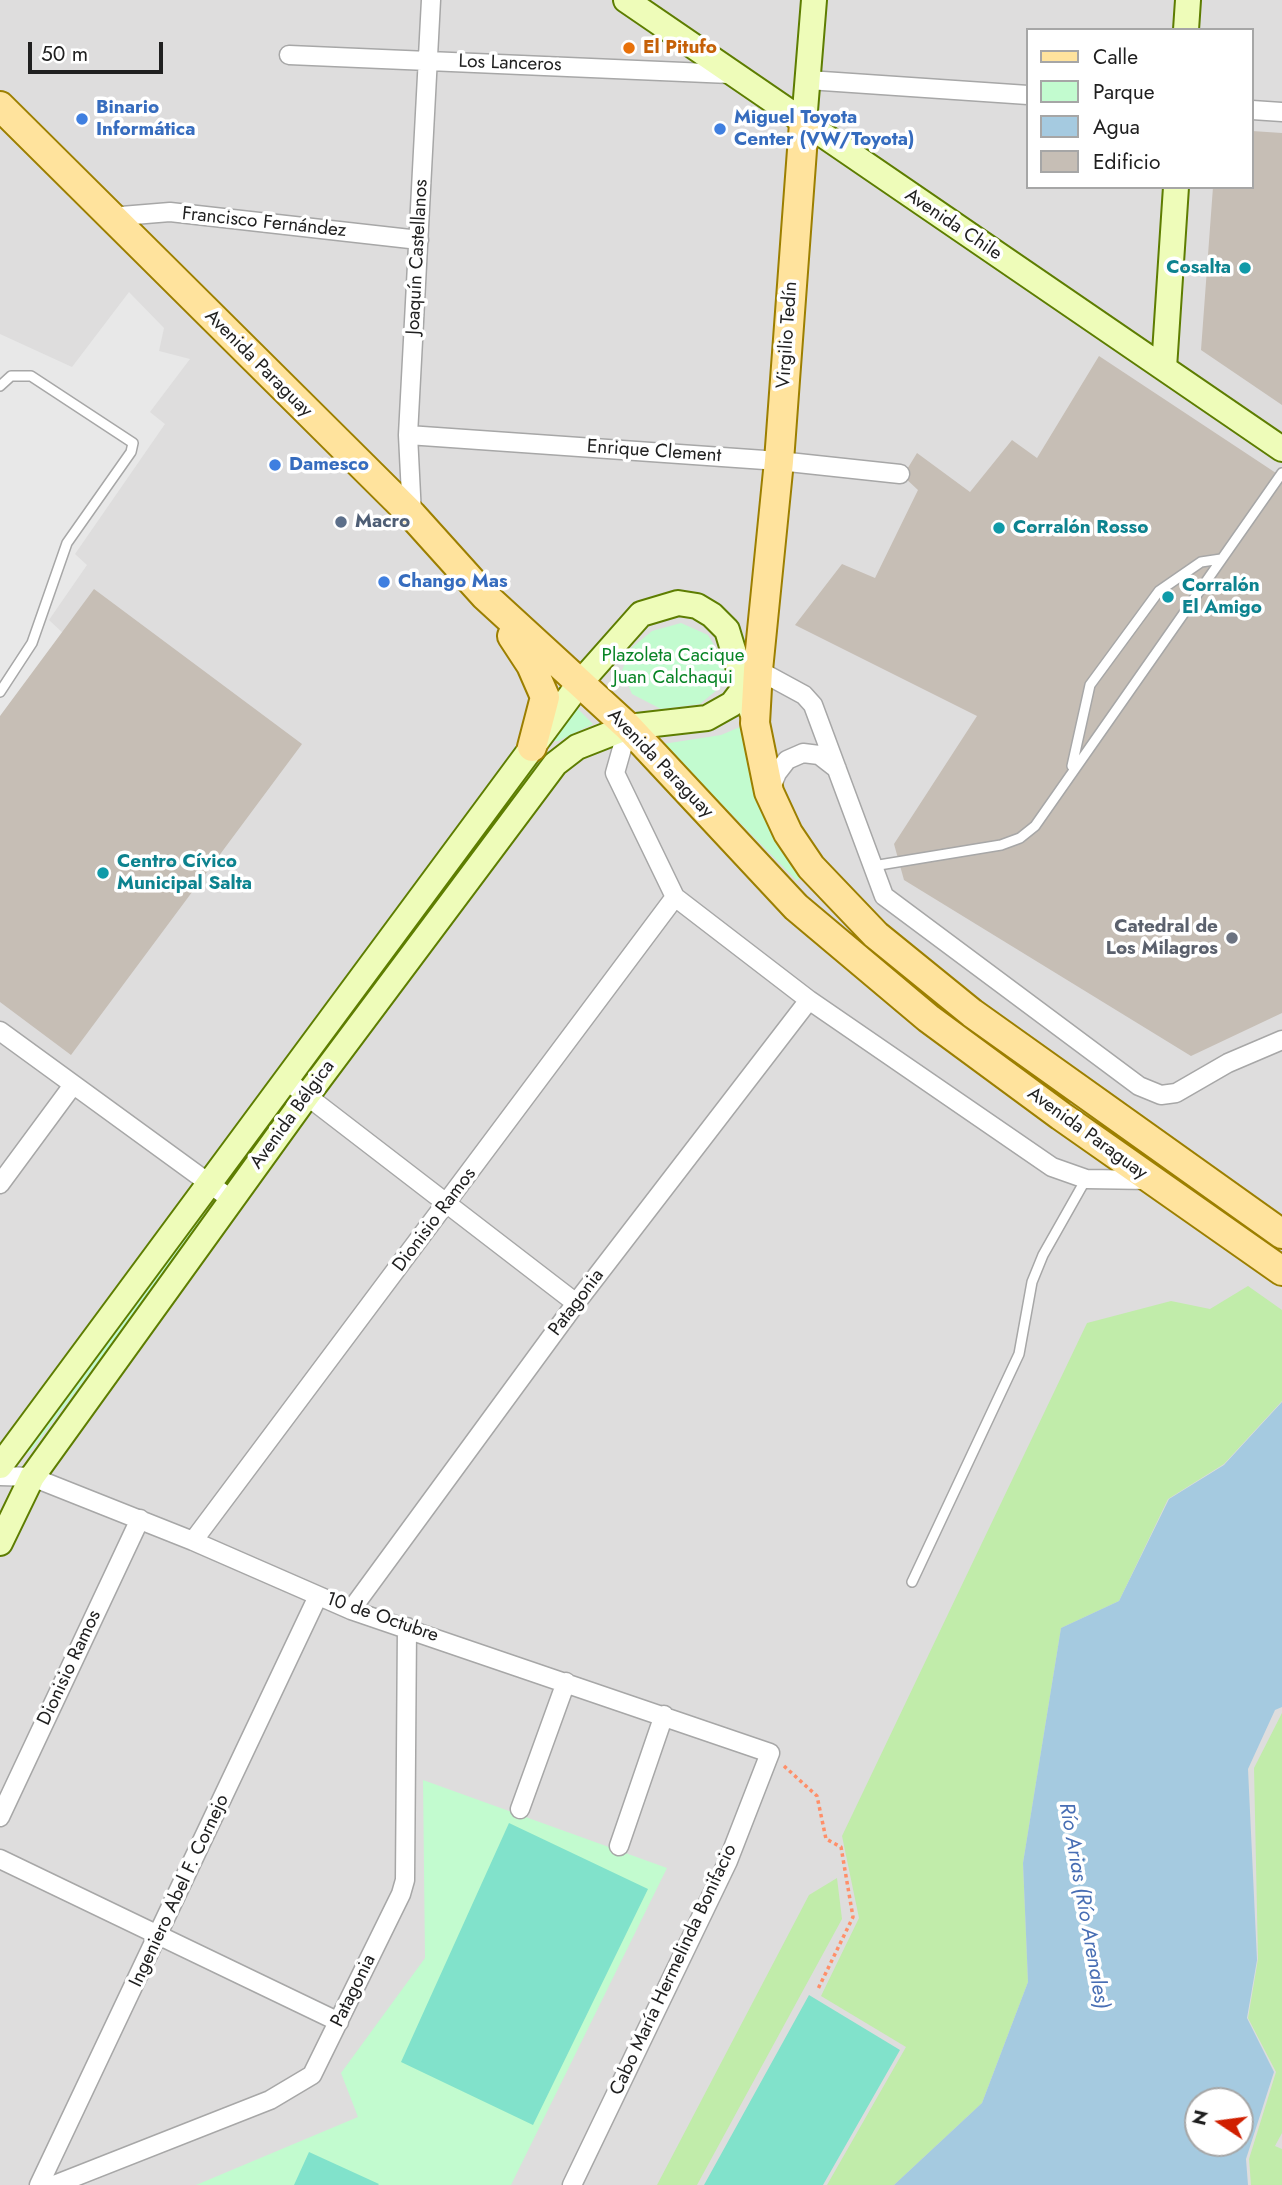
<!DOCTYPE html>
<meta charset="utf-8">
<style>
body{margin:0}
#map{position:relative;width:1282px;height:2185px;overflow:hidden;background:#f1efe6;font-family:Jost,sans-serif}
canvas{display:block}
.legend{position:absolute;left:1026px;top:28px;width:228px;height:161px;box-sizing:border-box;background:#fff;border:2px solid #a6a6a6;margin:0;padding:9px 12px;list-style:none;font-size:21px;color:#202020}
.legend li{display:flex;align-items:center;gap:14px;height:35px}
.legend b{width:35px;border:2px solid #a6a6a6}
.north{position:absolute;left:1184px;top:2087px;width:70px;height:70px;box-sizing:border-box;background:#fff;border:2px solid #a6a6a6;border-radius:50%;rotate:283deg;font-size:19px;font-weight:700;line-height:28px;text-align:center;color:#202020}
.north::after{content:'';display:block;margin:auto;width:24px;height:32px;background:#d01f00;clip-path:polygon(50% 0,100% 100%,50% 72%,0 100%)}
.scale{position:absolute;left:28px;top:42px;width:135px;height:32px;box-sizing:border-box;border:4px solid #202020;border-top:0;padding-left:9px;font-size:21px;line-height:24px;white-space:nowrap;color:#202020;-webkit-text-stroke:5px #fff;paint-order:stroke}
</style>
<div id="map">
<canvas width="1282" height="2185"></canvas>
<ul class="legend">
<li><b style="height:9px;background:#ffe39d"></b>Calle</li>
<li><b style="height:19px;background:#c2fbcf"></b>Parque</li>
<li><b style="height:19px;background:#a5cae0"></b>Agua</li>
<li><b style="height:19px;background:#c6beb5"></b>Edificio</li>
</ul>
<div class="north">N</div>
<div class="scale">50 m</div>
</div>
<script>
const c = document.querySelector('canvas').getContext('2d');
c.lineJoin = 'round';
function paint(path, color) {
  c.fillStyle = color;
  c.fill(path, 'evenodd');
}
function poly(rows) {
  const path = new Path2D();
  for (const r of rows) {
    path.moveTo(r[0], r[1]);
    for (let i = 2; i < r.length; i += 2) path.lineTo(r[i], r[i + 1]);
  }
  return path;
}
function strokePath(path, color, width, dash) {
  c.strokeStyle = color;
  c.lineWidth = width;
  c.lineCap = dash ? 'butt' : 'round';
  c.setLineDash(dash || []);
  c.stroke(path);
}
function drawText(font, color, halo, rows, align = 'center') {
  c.font = font + ' Jost,sans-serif';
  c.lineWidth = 7;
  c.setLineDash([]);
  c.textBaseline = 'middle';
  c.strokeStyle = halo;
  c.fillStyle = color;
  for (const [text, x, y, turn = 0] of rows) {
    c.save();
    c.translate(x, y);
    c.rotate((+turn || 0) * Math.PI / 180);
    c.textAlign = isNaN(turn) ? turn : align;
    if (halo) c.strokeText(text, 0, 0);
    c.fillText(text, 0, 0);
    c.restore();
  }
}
const residential = poly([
 [0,0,1282,0,1282,2185,0,2185],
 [1028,30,1252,30,1252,187,1028,187],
 [1198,2101,1240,2101,1240,2143,1198,2143]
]);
const grass = poly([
 [1248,1286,1282,1310,1282,1401,1224,1464,1168,1499,1119,1601,1061,1628,1023,1863,1028,1982,982,2103,894,2185,827,2185,906,2047,821,1996,859,1918,842,1836,1087,1323,1171,1301,1210,1309],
 [1282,1713,1282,2133,1275,2146,1282,2149,1282,2185,1251,2185,1249,2159,1276,2072,1248,2018,1258,1959,1254,1768],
 [837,1878,842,1919,697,2185,657,2185,809,1895]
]);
const park = poly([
 [681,623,708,635,726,665,723,685,700,704,661,709,632,694,622,671,629,650,652,631],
 [575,706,593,724,558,741,550,741],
 [740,727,758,805,800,877,797,881,663,744,721,735],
 [534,767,536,771,310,1077,306,1076,303,1072,527,768],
 [282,1104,285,1106,232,1180,228,1178,227,1175],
 [200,1211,206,1215,204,1221,30,1452,22,1455],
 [423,1780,667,1868,511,2185,196,2185,358,2117,341,2073,425,1958]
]);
const pitch = poly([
 [509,1823,648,1889,533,2125,401,2062],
 [809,1995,900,2050,823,2185,704,2185],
 [309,2152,379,2184,378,2185,294,2185]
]);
const parking = poly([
 [129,292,164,328,159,351,190,359,150,412,165,424,75,554,87,565,49,620,63,633,0,721,0,334,72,367]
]);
const water = poly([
 [1282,1402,1282,1707,1275,1710,1248,1769,1257,1960,1247,2018,1274,2072,1246,2159,1248,2185,894,2185,982,2103,1028,1982,1023,1863,1061,1628,1119,1601,1169,1499,1224,1465],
 [1198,2101,1240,2101,1240,2143,1198,2143]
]);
const building = poly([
 [1252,131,1282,133,1282,405,1201,350,1213,187,1252,187],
 [1099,356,1282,477,1282,1013,1191,1056,904,880,894,844,977,716,795,625,842,564,875,578,918,490,903,476,917,453,970,492,1012,440,1037,458],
 [94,589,302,744,71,1055,0,1002,0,716]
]);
const path = poly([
 [784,1766,817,1796,826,1839,841,1847,853,1917,817,1991]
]);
const lane = poly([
 [0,386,11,376,31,376,133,443,131,452,67,543,32,643,0,692],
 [1072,766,1090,685,1159,591,1201,562,1221,559],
 [873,866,1001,845,1020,838,1035,826,1282,473],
 [912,1582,1019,1354,1032,1282,1043,1255,1086,1179]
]);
const street = poly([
 [289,55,730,74],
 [808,80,1028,95],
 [1252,110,1282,112],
 [109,217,170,212,419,240],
 [408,435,779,461,900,474],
 [412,515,408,435,431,0],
 [758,670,804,695,813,705,884,896,1139,1086,1161,1095,1176,1093,1228,1063,1282,1040],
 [628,727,615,773,675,897,809,1000,1052,1167,1086,1179,1150,1180],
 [770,790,777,773,787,760,803,753,819,755,837,769],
 [0,1031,232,1200],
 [285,1079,576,1303],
 [0,1184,73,1085],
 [0,1476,32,1477,193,1541,351,1610,770,1753,728,1861,572,2185],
 [193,1541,675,897],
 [351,1610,576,1303,809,1000],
 [520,1809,566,1682],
 [0,1817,140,1519],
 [619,1846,664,1715],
 [0,1859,339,2022],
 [39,2185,318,1596],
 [54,2185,270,2100,312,2075,401,1894,405,1880,407,1627]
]);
const secondary = poly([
 [626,0,1282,449],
 [1186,30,1188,0],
 [804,123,814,0],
 [1164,368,1176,187],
 [0,1466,579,684,641,614,678,603,697,606,712,615,727,630,752,712],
 [0,1543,32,1477,306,1097,555,764,577,747,628,727,707,718,732,704,751,679]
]);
const primary = poly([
 [0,106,412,515,485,596,628,727,796,907,928,1018,1061,1116,1282,1271],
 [804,123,779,461,758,670,755,723,769,792,788,833,811,867,876,935,972,1013,1282,1234],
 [512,636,531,665,545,697,532,747]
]);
const markers = [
 [629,48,7,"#e8710a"],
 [82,119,7,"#3f7fe0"],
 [720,129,7,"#3f7fe0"],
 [1245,268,7,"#0f9aa8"],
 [275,465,7,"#3f7fe0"],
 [341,522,7,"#5c6f8a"],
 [999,528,7,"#0f9aa8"],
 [384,582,7,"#3f7fe0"],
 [1168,597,7,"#0f9aa8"],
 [103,873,7,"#0f9aa8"],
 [1232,938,7,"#6b7280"]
];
const foodNames = [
 ["El Pitufo",643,48]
];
const streetNames = [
 ["Los Lanceros",510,64,2],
 ["Francisco Fernández",264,223,6],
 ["Avenida Chile",953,225,34],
 ["Joaquín Castellanos",418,257,-87],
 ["Virgilio Tedín",788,335,-86],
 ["Avenida Paraguay",258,364,45],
 ["Enrique Clement",654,452,4],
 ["Avenida Paraguay",660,764,46],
 ["Avenida Bélgica",293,1115,-54],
 ["Avenida Paraguay",1087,1134,36],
 ["Dionisio Ramos",435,1220,-53],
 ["Patagonia",577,1303,-53],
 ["10 de Octubre",382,1618,19],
 ["Dionisio Ramos",70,1668,-65],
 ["Ingeniero Abel F. Cornejo",180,1891,-65],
 ["Cabo María Hermelinda Bonifacio",674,1970,-65],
 ["Patagonia",354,1991,-64]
];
const shopNames = [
 ["Binario",96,108],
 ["Informática",96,130],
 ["Miguel Toyota",734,118],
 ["Center (VW/Toyota)",734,140],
 ["Damesco",289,465],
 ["Chango Mas",398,582]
];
const cultureNames = [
 ["Cosalta",1231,268,"right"],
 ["Corralón Rosso",1013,528],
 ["Corralón",1182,586],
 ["El Amigo",1182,608],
 ["Centro Cívico",117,862],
 ["Municipal Salta",117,884]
];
const serviceNames = [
 ["Macro",355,522]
];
const parkNames = [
 ["Plazoleta Cacique",673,656],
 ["Juan Calchaqui",673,678]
];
const worshipNames = [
 ["Catedral de",1218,927],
 ["Los Milagros",1218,949]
];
const waterNames = [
 ["Río Arias (Río Arenales)",1083,1906,80]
];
paint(residential, '#dedddd');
paint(grass, '#c1ecaa');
paint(park, '#c2fbcf');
paint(pitch, '#81e2cb');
paint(parking, '#e8e8e8');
paint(water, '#a5cae0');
paint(building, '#c6beb5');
strokePath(lane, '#a7a7a7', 12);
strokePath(street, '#a7a7a7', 21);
strokePath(secondary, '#5d7d01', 28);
strokePath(primary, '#9c7f00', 32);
strokePath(path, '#ff8f69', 3.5, [3.5, 3.5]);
strokePath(lane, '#fff', 9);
strokePath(street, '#fff', 18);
strokePath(secondary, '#eefcb9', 24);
strokePath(primary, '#ffe39d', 28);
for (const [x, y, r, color] of markers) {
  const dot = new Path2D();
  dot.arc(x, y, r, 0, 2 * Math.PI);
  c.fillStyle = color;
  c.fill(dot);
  strokePath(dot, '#fff', 2.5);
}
drawText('bold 19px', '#c56008', '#fff', foodNames, 'left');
drawText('19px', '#202020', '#fff', streetNames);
drawText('bold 19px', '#366cbe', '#fff', shopNames, 'left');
drawText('bold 19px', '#0d838f', '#fff', cultureNames, 'left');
drawText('bold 19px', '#4e5e75', '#fff', serviceNames, 'left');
drawText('19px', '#088425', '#fff', parkNames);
drawText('bold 19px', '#5b616d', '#fff', worshipNames, 'right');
drawText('italic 21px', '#486eb4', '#fff', waterNames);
</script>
